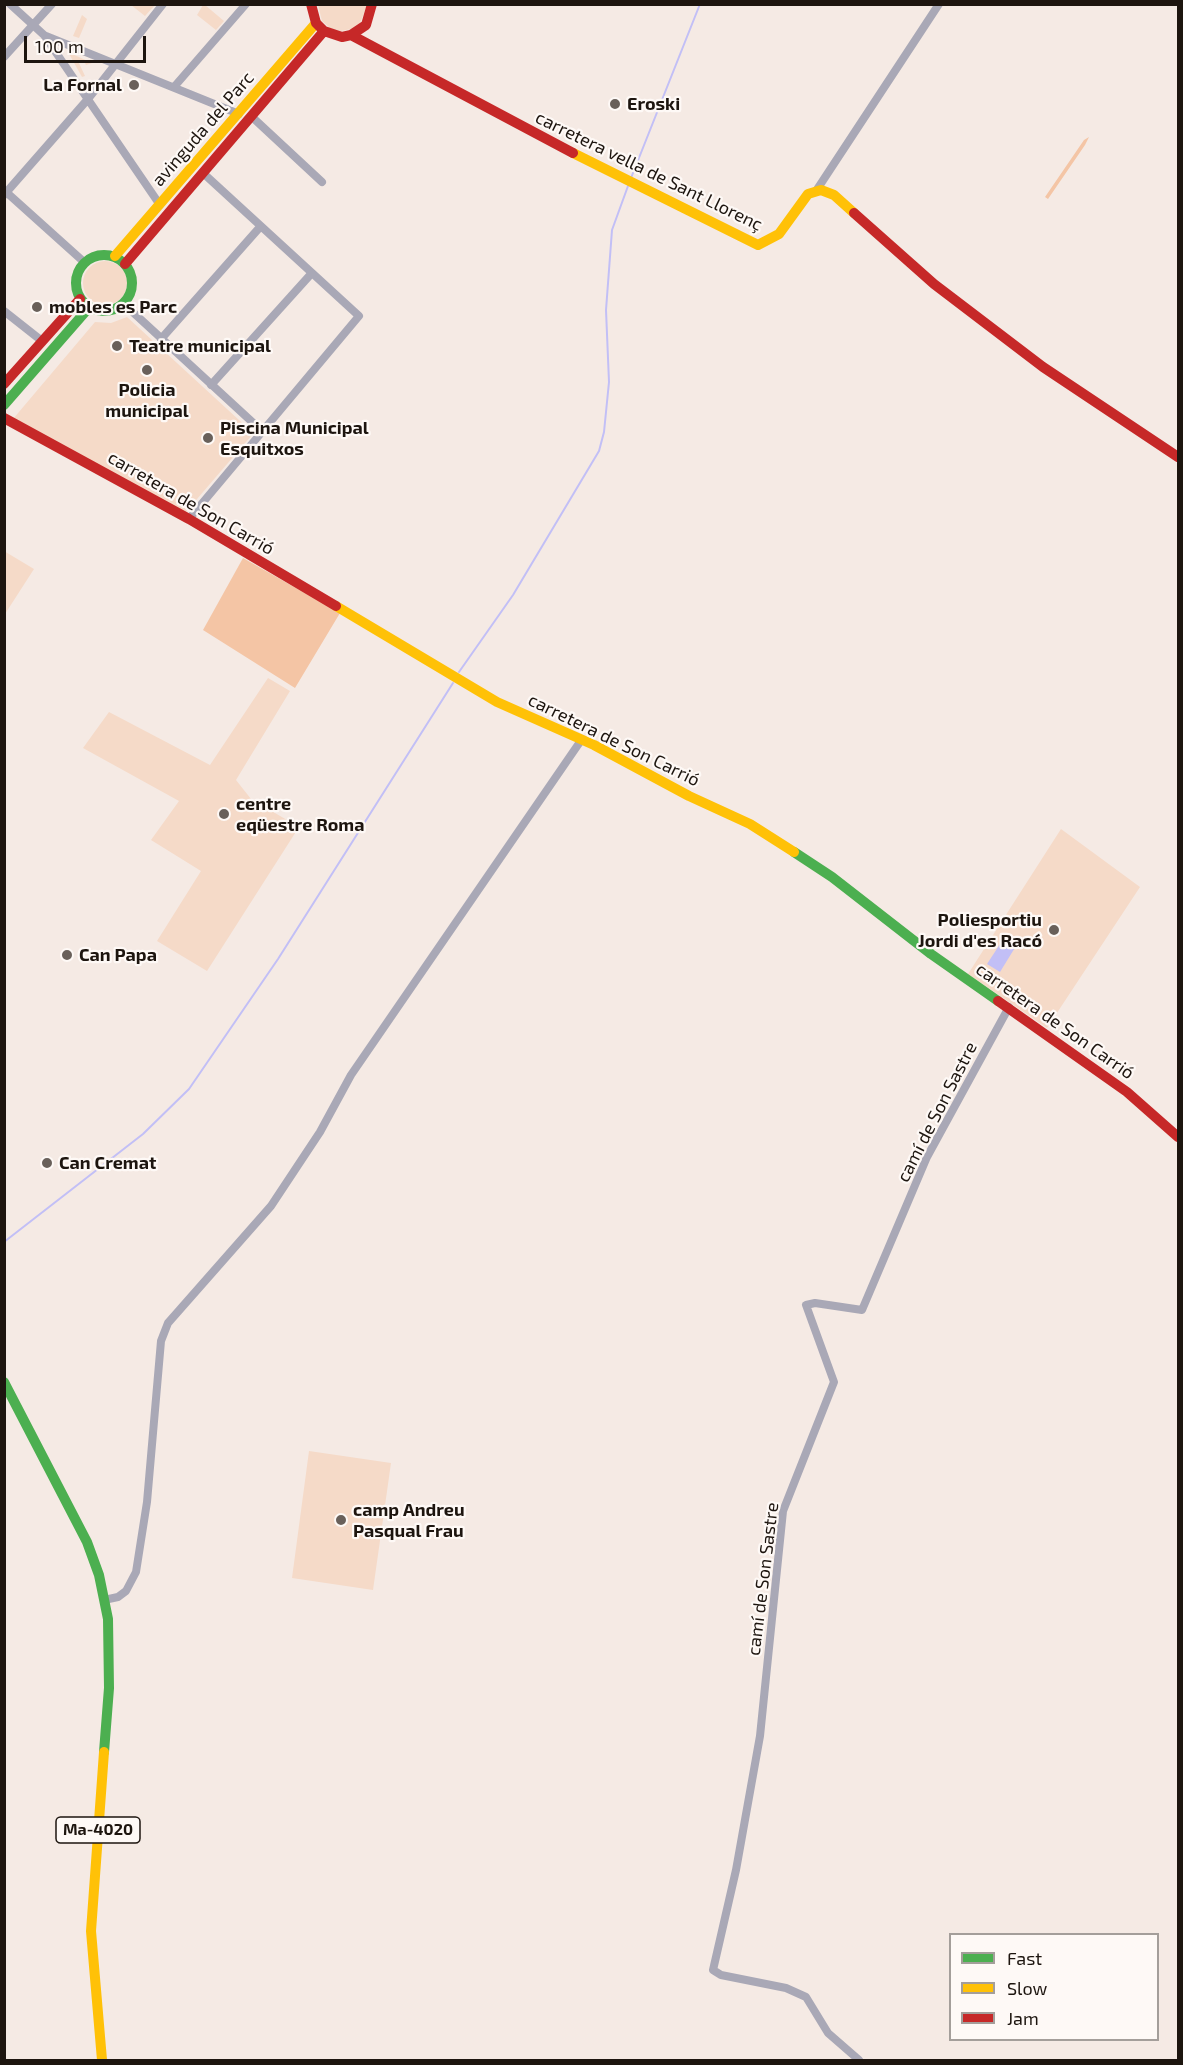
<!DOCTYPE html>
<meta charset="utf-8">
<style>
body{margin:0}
#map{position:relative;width:1183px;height:2065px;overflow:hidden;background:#f5eae4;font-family:"Exo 2",sans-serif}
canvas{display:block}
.frame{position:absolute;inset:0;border:6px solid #1d150f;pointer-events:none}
.legend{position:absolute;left:949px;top:1933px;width:210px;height:108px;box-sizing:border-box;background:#fef9f6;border:2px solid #a49e9a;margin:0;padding:8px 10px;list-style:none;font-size:18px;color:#1d150f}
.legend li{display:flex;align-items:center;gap:12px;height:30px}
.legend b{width:30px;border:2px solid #a49e9a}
.scale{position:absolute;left:24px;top:36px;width:122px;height:27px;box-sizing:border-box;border:3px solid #1d150f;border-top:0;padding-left:8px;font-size:18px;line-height:21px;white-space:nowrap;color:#1d150f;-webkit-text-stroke:4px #fef9f6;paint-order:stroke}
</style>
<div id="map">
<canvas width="1183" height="2065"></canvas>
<div class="frame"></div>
<ul class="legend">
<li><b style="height:8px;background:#4caf50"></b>Fast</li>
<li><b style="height:8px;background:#ffc107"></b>Slow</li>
<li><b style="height:8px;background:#c62828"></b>Jam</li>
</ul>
<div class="scale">100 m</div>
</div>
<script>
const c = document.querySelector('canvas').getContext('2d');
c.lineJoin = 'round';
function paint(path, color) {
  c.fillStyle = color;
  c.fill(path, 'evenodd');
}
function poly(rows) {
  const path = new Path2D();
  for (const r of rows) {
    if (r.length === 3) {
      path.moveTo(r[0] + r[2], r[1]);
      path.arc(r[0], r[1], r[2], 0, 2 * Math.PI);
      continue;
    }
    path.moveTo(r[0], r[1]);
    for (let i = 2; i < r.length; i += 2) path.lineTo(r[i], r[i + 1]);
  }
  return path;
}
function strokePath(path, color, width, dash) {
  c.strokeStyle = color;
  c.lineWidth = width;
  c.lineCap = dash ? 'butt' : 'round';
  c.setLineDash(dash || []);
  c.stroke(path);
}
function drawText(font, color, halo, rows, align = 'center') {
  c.font = font + ' "Exo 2",sans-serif';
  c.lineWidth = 4.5;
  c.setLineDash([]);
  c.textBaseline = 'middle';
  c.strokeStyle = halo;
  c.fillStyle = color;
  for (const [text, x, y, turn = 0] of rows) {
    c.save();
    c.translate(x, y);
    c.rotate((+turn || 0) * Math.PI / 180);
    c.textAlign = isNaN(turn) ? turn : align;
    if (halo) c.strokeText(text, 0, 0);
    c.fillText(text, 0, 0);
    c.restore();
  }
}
const green = poly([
 [131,5,155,5,145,16],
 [203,5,205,5,224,21,216,30,197,15],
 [318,5,366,5,366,8,360,23,351,29,341,31,330,28,322,21],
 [82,15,87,19,79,38,73,36],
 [68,52,92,63,86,65,84,61,78,61,85,76,82,77],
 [105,283,22],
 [127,317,252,432,252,435,185,513,13,419,95,322,111,323],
 [4,551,34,569,5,614,4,614],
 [268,678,290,691,236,780,251,799,299,827,207,971,157,941,201,871,151,840,179,801,83,748,109,712,210,765],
 [1061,829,1140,887,1047,1028,968,974],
 [309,1451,391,1463,373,1590,292,1578]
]);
const forest = poly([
 [1089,137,1085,145,1048,199,1045,197,1084,140],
 [243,558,340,613,295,688,203,630]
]);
const water = poly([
 [1004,938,1016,946,1000,972,987,964]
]);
const stream = poly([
 [631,178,700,4],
 [459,672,513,595,599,451,604,432,609,382,606,310,612,230,628,186],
 [4,1242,143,1134,189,1089,278,959,453,683]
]);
const street = poly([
 [10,4,44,35,160,205],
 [46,36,239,114],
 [4,57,52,4],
 [174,87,246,4],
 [251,116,322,182],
 [5,191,84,262],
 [816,191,939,4],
 [4,195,88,99,163,4],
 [124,304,262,431],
 [4,311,42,341],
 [161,339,260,227],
 [211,385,311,274],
 [189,519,359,316,203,173],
 [104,1600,118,1597,126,1591,136,1572,147,1502,161,1341,168,1323,271,1206,320,1132,351,1075,582,739],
 [859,2060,828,2033,806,1997,786,1988,721,1975,713,1970,736,1870,760,1736,783,1511,834,1382,806,1305,815,1303,862,1310,927,1157,1009,1007]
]);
const fast = poly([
 [104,283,28],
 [4,405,86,311,92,309],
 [794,852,832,877,931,954,998,1001],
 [4,1382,87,1542,99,1575,108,1619,109,1688,104,1752]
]);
const slow = poly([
 [573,153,758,245,779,234,808,194,821,190,834,195,854,213],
 [115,256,316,23],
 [336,606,497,702,594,745,689,796,750,824,794,852],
 [102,2060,91,1931,104,1752]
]);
const jam = poly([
 [311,4,316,23,324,31,342,37,351,35,366,25,372,4],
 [351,35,573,153],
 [854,213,934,284,1043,367,1178,457],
 [125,264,324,31],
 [4,384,80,299],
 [4,418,189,519,336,606],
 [998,1001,1127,1092,1178,1137]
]);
const markers = [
 [134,85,6,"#69605a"],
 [615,104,6,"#69605a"],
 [37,307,6,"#69605a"],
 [117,346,6,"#69605a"],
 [147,370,6,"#69605a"],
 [208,438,6,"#69605a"],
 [224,814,6,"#69605a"],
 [1054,930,6,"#69605a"],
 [67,955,6,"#69605a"],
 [47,1163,6,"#69605a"],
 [341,1520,6,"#69605a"]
];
const shields = [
 [98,1830,84]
];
const shieldNames = [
 ["Ma-4020",98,1830]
];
const poiNames = [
 ["La Fornal",122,85,"right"],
 ["Eroski",627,104],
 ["mobles es Parc",49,307],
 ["Teatre municipal",129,346],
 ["Policia",147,390,"center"],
 ["municipal",147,411,"center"],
 ["Piscina Municipal",220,428],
 ["Esquitxos",220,449],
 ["centre",236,804],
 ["eqüestre Roma",236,825],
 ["Poliesportiu",1042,920,"right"],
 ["Jordi d'es Racó",1042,941,"right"],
 ["Can Papa",79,955],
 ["Can Cremat",59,1163],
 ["camp Andreu",353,1510],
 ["Pasqual Frau",353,1531]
];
const streetNames = [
 ["avinguda del Parc",203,129,-49],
 ["carretera vella de Sant Llorenç",649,171,26],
 ["carretera de Son Carrió",191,503,30],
 ["carretera de Son Carrió",614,740,26],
 ["carretera de Son Carrió",1055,1021,35],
 ["camí de Son Sastre",937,1112,-63],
 ["camí de Son Sastre",763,1579,-83]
];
paint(green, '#f5dac8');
paint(forest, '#f4c5a5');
paint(water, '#c2bff6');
strokePath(stream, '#c2bff6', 2);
strokePath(street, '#a9a8b6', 8);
strokePath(fast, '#4caf50', 10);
strokePath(slow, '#ffc107', 10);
strokePath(jam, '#c62828', 10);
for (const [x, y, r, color] of markers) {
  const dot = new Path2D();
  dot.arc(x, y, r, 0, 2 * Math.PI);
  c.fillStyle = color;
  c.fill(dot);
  strokePath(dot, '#fef9f6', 2);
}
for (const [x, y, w] of shields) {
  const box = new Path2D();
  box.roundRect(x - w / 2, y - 13, w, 26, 4.5);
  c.fillStyle = '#fef9f6';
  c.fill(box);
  strokePath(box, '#1d150f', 1.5);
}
drawText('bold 16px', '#1d150f', null, shieldNames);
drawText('bold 18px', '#1d150f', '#fef9f6', poiNames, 'left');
drawText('18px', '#1d150f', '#fef9f6', streetNames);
</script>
